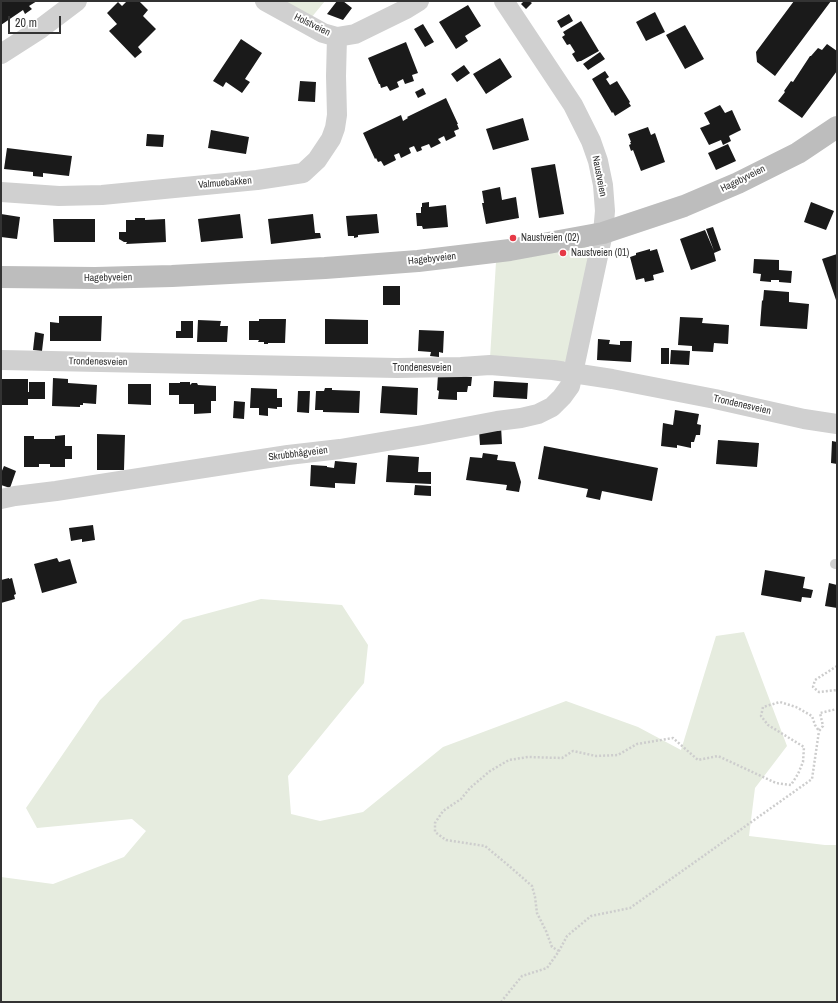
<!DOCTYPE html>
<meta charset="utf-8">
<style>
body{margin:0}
#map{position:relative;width:838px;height:1003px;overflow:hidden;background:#fff;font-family:"Archivo Narrow",sans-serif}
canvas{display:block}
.frame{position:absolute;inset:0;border:2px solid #333;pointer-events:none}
.scale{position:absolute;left:8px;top:16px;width:53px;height:18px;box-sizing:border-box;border:2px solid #333;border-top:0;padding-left:5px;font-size:12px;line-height:14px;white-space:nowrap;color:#333;-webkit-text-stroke:3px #fff;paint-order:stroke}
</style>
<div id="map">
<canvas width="838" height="1003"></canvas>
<div class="frame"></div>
<div class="scale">20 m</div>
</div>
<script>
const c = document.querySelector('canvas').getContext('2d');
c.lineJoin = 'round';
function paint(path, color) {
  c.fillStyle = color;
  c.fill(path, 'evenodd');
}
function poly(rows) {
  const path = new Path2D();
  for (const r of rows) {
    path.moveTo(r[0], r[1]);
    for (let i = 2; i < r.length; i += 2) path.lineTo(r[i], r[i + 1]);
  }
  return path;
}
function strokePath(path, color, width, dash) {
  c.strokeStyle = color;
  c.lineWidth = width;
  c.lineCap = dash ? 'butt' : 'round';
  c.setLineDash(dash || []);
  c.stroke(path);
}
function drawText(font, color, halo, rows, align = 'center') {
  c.font = font + ' "Archivo Narrow",sans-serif';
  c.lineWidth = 4;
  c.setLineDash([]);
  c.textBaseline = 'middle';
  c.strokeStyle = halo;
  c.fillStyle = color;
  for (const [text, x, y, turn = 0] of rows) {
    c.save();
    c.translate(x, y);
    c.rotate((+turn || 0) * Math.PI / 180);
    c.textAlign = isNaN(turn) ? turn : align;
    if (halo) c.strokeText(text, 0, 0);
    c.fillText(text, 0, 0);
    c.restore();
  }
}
const green = poly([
 [280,1,325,1,311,18],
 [579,245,587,248,592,252,567,360,562,363,490,358,496,262],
 [261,599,342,605,368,645,364,683,288,776,291,814,320,821,363,812,443,747,566,701,638,727,681,750,716,636,744,632,787,746,755,788,749,836,825,845,837,845,837,1002,1,1002,1,877,53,884,124,857,146,831,132,819,37,828,26,808,100,700,183,620]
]);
const building = poly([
 [1,1,37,1,29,6,32,9,25,14,23,10,1,25],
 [127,1,139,1,148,10,143,16,156,29,138,47,142,52,135,58,109,31,117,24,107,13,118,2,122,6],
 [337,1,343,1,352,8,343,20,327,14],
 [524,1,529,1,532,3,526,9,521,4],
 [794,1,831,1,775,76,757,62,756,52],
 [468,5,481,26,465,36,468,41,456,49,439,22],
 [655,12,665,32,646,41,636,22],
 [569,14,573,21,561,28,557,21],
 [581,21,599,51,581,61,580,61,577,62,572,54,575,52,570,44,567,45,562,37,565,35,563,32],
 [423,24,434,42,425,47,414,29],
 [685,25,704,59,685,69,666,35],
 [241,39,262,53,245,79,250,82,242,93,226,82,223,87,213,81],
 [406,42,418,73,412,75,414,81,405,84,403,79,397,82,399,87,390,91,387,86,381,88,380,84,379,84,368,58],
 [827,44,837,51,837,71,802,118,778,101,785,92,784,91,791,81,793,82,810,56,811,56,818,48,822,50],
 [600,52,605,59,588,70,583,64],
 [500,58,512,77,486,94,473,74],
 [464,65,470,73,457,82,451,74],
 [605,71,609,77,606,79,610,85,617,81,630,102,629,103,631,106,615,116,613,112,612,113,592,79],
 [300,81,316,82,315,102,298,101],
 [423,88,426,94,418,98,415,92],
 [446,98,458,124,457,124,459,129,454,131,456,136,446,141,444,136,438,139,441,143,431,148,429,144,421,147,422,150,417,152,414,146,409,148,411,153,401,158,399,153,394,155,396,160,384,166,381,161,378,162,376,158,375,159,363,133,401,115,403,121,408,118,407,117],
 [720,105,725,113,732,110,741,130,729,136,731,141,723,145,721,140,709,145,700,128,710,124,704,113],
 [523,118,529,140,493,150,486,129],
 [648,127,651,135,655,133,665,162,641,171,633,150,631,151,629,145,631,144,630,142,631,142,628,134],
 [211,130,249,137,246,154,208,148],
 [147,134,164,135,163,147,146,146],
 [728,144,736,161,716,170,708,153],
 [7,148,72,156,69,176,43,173,43,177,33,176,33,172,4,169],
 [555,164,564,214,539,218,531,168],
 [500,187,502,200,516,197,519,218,486,224,482,203,484,203,482,191],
 [429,202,429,207,446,205,448,227,423,229,422,226,417,226,416,213,421,213,421,207,422,207,422,203],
 [811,202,834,211,826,230,804,222],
 [1,214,20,217,17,239,1,237],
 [240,214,243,238,201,242,198,219],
 [313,214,315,233,320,233,321,238,271,244,268,219],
 [377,214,379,233,358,235,358,237,354,238,354,236,348,236,346,216],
 [135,218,145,218,145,220,165,219,166,242,126,244,127,242,124,242,119,239,119,232,126,232,126,220,135,220],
 [53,219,95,219,95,242,54,242],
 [713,227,721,250,714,253,716,261,691,270,680,239,705,230,714,251,706,229],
 [650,249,650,251,657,249,664,272,653,275,654,280,645,282,644,278,636,280,630,257,636,255,636,253],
 [837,254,837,299,836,300,822,259],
 [754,259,779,260,779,273,779,270,792,271,791,283,779,282,779,280,771,280,771,282,760,281,761,274,753,273],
 [383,286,400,286,400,305,383,305],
 [764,290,789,292,789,302,809,304,807,329,760,326,762,300,763,301],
 [59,316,102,316,101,341,50,341,50,322,59,323],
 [680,317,703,318,702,323,729,325,728,344,714,343,713,352,692,351,692,346,678,345],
 [259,319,286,319,285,343,268,343,268,344,264,344,264,342,258,342,259,340,249,340,249,321,259,321],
 [325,319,368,320,368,344,325,344],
 [198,320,221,321,220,326,228,326,227,342,197,342],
 [181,321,193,321,193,338,176,338,176,331,181,331],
 [419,330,444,331,443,353,439,352,439,357,430,356,431,352,418,351],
 [35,332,44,334,42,351,33,350],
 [598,339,610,340,609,344,620,345,620,341,632,341,631,362,597,360],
 [661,348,669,348,669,364,661,364],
 [671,350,690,351,689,365,670,364],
 [438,375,472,377,471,386,468,386,467,392,457,392,457,400,438,399,439,391,437,390],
 [53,378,68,379,68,383,97,385,96,404,83,403,83,405,80,405,80,407,52,406],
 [1,379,28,379,28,392,29,392,29,382,45,382,45,399,28,399,28,405,1,405],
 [494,381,528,383,527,399,493,397],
 [180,382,190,382,190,385,192,383,197,383,198,385,216,386,216,401,211,401,211,413,194,414,194,404,179,404,179,395,169,395,169,383,180,383],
 [128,384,151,384,151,405,128,404],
 [382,386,418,388,417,415,380,413],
 [251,388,277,389,277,398,282,398,282,407,277,407,277,409,268,408,268,416,259,415,259,408,250,408],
 [325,388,332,388,332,390,360,391,359,413,323,412,323,410,315,410,316,391,324,391],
 [298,391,310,391,309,413,297,412],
 [234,401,245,402,244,419,233,418],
 [675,410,699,414,697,424,701,425,700,435,696,435,694,442,691,442,691,448,677,445,677,448,661,446,663,423,673,425],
 [501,426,502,444,480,445,479,430],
 [97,434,125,435,124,470,97,470],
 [65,435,65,446,72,446,72,459,65,459,65,467,50,467,50,464,39,464,39,467,24,467,24,436,34,436,34,439,55,439,55,436],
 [718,440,759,443,757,467,716,464],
 [832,441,837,442,837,464,831,463],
 [544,446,658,468,652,501,602,491,600,500,586,497,588,489,538,479],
 [483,453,498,455,497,460,515,462,521,482,519,492,506,490,507,485,466,480,470,457,482,458],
 [388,455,419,457,418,472,431,472,431,484,386,482],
 [335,461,357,463,355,484,335,483,335,488,310,486,311,465,327,466,327,467,334,468],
 [4,466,16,471,10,488,1,485,1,473],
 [415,485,431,486,431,496,414,495],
 [93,525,95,540,82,542,82,539,71,541,69,528],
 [57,558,59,562,70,559,77,583,42,593,34,564],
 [765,570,805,577,803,588,813,590,811,598,802,597,801,602,761,595],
 [9,578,9,579,12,578,16,594,14,595,15,599,1,603,1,580],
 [829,583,837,585,837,608,825,606]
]);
const path = poly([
 [837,666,815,680,813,687,819,692,837,690],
 [559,951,552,947,546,931,537,913,535,897,532,886,508,865,485,846,446,840,435,832,435,823,443,811,461,799,470,788,490,771,509,760,528,757,562,758,573,751,596,756,618,755,637,744,673,738,698,760,718,756,776,783,791,785,798,774,803,762,804,747,768,725,761,716,763,707,780,702,796,707,812,716,815,725,819,731,823,726,820,713,837,709],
 [501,1002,522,976,547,968,559,951,567,936,591,916,630,908,812,779,819,731]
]);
const lane = poly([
 [835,564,837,564]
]);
const street = poly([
 [265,1,323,33,337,37,355,34,406,9,419,1],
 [1,54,40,29,77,1],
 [1,192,59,196,102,195,257,180,303,173,317,160,331,139,335,128,337,115,336,76,337,37],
 [1,360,397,368,461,367,490,365,553,370,612,379,715,399,804,419,837,424],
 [1,499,15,496,56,491,120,481,288,455,340,449,423,435,497,421,521,418,538,414,552,407,562,397,570,386,573,373,603,233,605,211,603,185,598,161,591,141,573,105,504,1]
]);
const secondary = poly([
 [1,277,95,278,172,276,325,268,418,261,510,250,603,233,684,206,738,183,798,153,837,127]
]);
const markers = [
 [513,238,4,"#e63946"],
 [563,253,4,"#e63946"]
];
const streetNames = [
 ["Holstveien",312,25,26],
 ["Naustveien",599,176,79],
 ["Hagebyveien",743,179,-26],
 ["Valmuebakken",225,183,-5],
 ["Hagebyveien",432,259,-6],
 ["Hagebyveien",108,278,-1],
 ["Trondenesveien",98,362,1],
 ["Trondenesveien",422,368],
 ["Trondenesveien",742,405,13],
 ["Skrubbhågveien",298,454,-7]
];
const poiNames = [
 ["Naustveien (02)",521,238],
 ["Naustveien (01)",571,253]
];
paint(green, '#e6ecdf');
paint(building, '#1a1a1a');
strokePath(path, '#cdcdcd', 2.5, [2, 2]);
strokePath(lane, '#d0d0d0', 10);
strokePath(street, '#d0d0d0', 20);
strokePath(secondary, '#bdbdbd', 22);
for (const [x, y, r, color] of markers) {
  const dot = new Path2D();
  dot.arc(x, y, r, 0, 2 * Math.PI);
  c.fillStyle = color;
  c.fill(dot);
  strokePath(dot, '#fff', 1.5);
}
drawText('10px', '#333', '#fff', streetNames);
drawText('10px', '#333', '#fff', poiNames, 'left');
</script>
